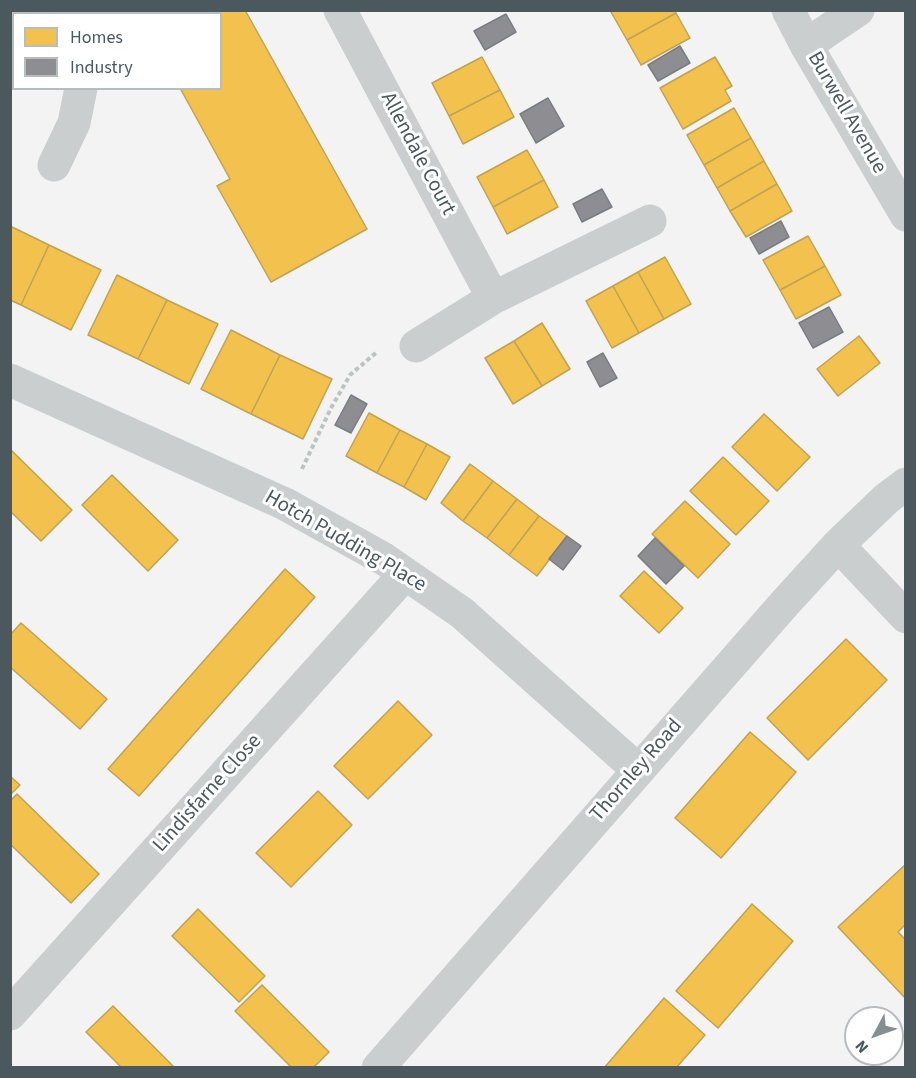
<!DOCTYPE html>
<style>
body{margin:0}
#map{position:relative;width:916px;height:1078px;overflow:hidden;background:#f3f3f3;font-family:"Source Sans 3",sans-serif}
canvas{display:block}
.frame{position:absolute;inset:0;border:12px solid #4b585e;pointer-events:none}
.legend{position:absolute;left:12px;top:12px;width:210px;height:78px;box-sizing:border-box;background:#fff;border:2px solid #b7bcbf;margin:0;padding:8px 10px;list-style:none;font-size:18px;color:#4b585e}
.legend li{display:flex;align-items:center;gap:12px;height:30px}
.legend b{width:30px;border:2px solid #b7bcbf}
.north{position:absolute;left:844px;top:1006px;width:60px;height:60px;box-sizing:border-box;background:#fff;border:2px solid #b7bcbf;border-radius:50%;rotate:229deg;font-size:16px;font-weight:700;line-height:24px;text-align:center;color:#4b585e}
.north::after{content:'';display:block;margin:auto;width:21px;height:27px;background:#868e92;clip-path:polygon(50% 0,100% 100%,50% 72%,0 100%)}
</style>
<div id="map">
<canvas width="916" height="1078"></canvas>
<div class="frame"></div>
<ul class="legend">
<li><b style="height:16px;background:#f2c14e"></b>Homes</li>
<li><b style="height:16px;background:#8d8d92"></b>Industry</li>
</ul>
<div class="north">N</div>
</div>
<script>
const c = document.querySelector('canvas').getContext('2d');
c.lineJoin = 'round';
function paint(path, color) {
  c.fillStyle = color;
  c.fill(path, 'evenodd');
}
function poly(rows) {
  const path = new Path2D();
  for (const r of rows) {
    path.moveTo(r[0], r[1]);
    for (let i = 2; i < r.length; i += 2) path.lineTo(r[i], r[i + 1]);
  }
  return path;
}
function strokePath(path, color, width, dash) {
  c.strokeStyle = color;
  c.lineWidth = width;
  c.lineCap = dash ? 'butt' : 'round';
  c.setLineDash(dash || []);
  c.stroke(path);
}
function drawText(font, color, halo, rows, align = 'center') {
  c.font = font + ' "Source Sans 3",sans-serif';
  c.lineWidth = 6;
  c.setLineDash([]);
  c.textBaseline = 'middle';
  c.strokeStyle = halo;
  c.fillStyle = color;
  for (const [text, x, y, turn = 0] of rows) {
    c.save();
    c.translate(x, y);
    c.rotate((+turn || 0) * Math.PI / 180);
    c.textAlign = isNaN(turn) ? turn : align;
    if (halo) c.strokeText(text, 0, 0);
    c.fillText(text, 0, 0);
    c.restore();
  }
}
const homes = poly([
 [136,10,245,10,367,229,271,282,217,186,230,179,180,88,220,88,220,14,138,14,136,10],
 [614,10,674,10,676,13,627,40,611,12,614,10],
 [676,13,690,38,641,65,627,40,676,13],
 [482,57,500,90,449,116,432,83,482,57],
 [715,57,732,86,725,90,731,101,683,129,660,88,715,57],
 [500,90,514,117,463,144,449,116,500,90],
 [734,108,751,138,704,165,687,135,734,108],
 [751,138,764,161,717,188,704,165,751,138],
 [527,150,544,180,493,207,477,177,527,150],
 [764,161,777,184,730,211,717,188,764,161],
 [544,180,558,207,507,234,493,207,544,180],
 [777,184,792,211,746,237,730,211,777,184],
 [10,226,49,245,21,305,10,300,10,226],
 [808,236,825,266,780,290,763,260,808,236],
 [49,245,101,270,71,330,21,305,49,245],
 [665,257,691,304,664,319,638,272,665,257],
 [825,266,841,295,796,319,780,290,825,266],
 [638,272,664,319,639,333,613,286,638,272],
 [117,275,167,300,138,359,88,335,117,275],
 [613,286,639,333,612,348,586,301,613,286],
 [167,300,218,324,189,384,138,359,167,300],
 [542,323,570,369,542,386,514,341,542,323],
 [231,330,280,355,251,414,201,389,231,330],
 [859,336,880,363,838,396,817,369,859,336],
 [514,341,542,386,513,404,485,358,514,341],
 [280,355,332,379,303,439,251,414,280,355],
 [369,413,400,430,377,473,346,456,369,413],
 [764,414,810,457,777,491,732,447,764,414],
 [400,430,427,444,404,487,377,473,400,430],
 [427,444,450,457,426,500,404,487,427,444],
 [10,449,72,510,41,541,10,511,10,449],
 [723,457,769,501,736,535,690,491,723,457],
 [470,464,493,481,463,521,441,503,470,464],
 [112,475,178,540,148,571,82,505,112,475],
 [493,481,517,499,487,538,463,521,493,481],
 [517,499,539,516,509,555,487,538,517,499],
 [685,501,730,544,698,578,652,534,685,501],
 [539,516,567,536,537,576,509,555,539,516],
 [285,569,315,597,139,796,108,769,285,569],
 [644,571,683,608,659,633,620,596,644,571],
 [21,623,107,699,80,729,10,667,10,635,21,623],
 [846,639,887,680,808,760,767,718,846,639],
 [398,701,432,735,368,799,334,766,398,701],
 [750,732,796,772,721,858,675,818,750,732],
 [10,776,20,785,10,795,10,776],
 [318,791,352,825,291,887,256,853,318,791],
 [17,794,99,874,71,903,10,844,10,801,17,794],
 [906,864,906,924,898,932,906,940,906,999,838,927,906,864],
 [752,904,793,941,718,1028,676,991,752,904],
 [198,909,265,976,239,1002,172,936,198,909],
 [262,985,329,1052,313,1068,292,1068,235,1011,262,985],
 [664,998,705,1035,676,1068,604,1068,664,998],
 [113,1006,175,1068,122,1068,86,1032,113,1006]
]);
const industry = poly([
 [506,14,516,32,485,50,474,31,506,14],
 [680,46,690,63,658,81,648,65,680,46],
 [548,98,564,126,536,143,520,114,548,98],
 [602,189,612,207,582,222,573,204,602,189],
 [781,221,789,237,759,254,750,238,781,221],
 [829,307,843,332,813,348,799,323,829,307],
 [603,353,617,378,600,387,587,362,603,353],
 [351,395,367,404,351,433,335,425,351,395],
 [567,536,581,546,563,570,549,559,567,536],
 [655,538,684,566,666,584,638,556,655,538]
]);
const path = poly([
 [302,469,331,408,350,375,378,351]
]);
const minor = poly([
 [64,10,66,14],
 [340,10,493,298],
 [788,10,806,45,906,215],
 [806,45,858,10],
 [54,165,74,123,81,88],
 [416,346,493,298,650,221],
 [10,380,285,504,384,559,462,613,638,770],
 [838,545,906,617],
 [10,1014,405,574],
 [378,1068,785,603,838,545,886,499,906,484]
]);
const streetNames = [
 ["Burwell Avenue",846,113,60],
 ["Allendale Court",417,154,62],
 ["Hotch Pudding Place",345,542,30],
 ["Thornley Road",637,771,-49],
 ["Lindisfarne Close",208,794,-48]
];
paint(homes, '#f2c14e');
strokePath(homes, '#c0a253', 1.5);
paint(industry, '#8d8d92');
strokePath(industry, '#797d82', 1.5);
strokePath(path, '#bbc5c0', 4, [4.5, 3]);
strokePath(minor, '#cbcece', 33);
drawText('21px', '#4b585e', '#fff', streetNames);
</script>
